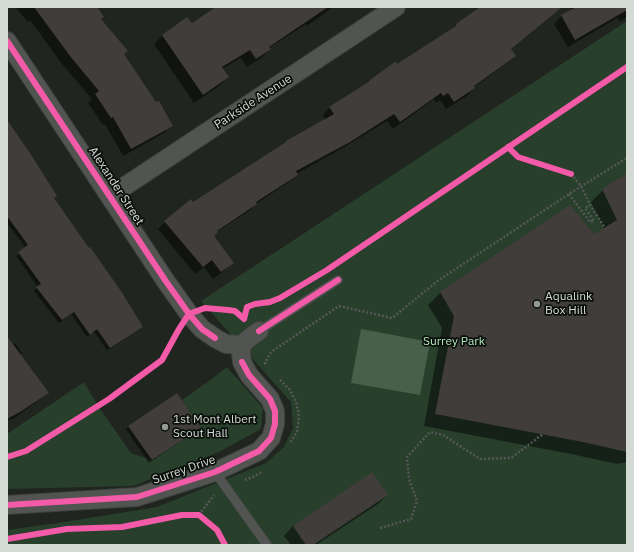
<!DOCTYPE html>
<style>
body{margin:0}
#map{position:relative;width:634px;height:552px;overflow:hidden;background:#202520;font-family:"IBM Plex Sans",sans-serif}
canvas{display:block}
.frame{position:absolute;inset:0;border:8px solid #d3dad4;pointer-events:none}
</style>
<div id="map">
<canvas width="634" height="552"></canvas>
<div class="frame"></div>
</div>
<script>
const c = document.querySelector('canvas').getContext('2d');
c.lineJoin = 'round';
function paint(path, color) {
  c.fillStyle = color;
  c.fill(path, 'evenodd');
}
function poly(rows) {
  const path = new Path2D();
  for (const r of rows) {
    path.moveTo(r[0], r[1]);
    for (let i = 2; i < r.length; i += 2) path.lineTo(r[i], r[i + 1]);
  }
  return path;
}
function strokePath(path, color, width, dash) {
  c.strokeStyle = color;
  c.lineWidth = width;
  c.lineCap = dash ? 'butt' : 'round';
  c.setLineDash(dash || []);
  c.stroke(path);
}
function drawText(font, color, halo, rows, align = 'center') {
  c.font = font + ' "IBM Plex Sans",sans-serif';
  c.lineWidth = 3.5;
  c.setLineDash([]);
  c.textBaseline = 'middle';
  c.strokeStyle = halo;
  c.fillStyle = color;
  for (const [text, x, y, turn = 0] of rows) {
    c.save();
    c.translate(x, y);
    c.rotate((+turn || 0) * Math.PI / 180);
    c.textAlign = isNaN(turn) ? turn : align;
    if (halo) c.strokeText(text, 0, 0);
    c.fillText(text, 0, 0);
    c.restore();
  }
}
const green = poly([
 [627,21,627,545,7,545,7,530,64,522,157,507,266,463,284,447,293,428,291,402,201,301],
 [227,367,263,408,261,429,219,452,133,486,7,489,7,434,84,382,100,409,131,453,152,460,201,428,182,400,209,381]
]);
const water = poly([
 [361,329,430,342,420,395,351,383]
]);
const shadow = poly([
 [15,7,96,7,100,20,123,55,171,125,164,133,123,156,105,124,103,125,88,103,92,99,62,64,30,20,28,22],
 [218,7,333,7,307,26,306,24,269,48,270,49,261,58,247,67,241,58,222,69,228,77,219,86,194,103,154,44,162,36,191,24],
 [485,7,545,7,510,50,515,56,507,63,474,87,474,88,467,96,446,109,440,100,436,103,434,99,393,129,387,121,341,149,296,174,297,175,289,182,256,204,249,211,215,233,213,236,233,263,225,270,213,279,204,267,195,274,158,229,165,222,326,120,323,115,330,107,397,65,452,30,456,25],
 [570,7,627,7,627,17,620,22,617,18,568,47,554,24,562,16,572,10],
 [7,127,53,198,142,327,139,330,107,350,94,332,87,337,71,314,59,323,34,291,38,287,16,256,26,248,7,223],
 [627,174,627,462,617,464,571,454,424,426,442,328,428,305,440,293,570,206,594,236,604,229,591,202,603,190],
 [15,343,22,353,20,355,47,393,41,399,14,418,7,421,7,349],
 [129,426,197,430,149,463,126,429],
 [387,495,378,504,316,545,291,545,284,536,293,526]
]);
const building = poly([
 [34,7,97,7,104,17,101,19,128,51,124,54,156,102,159,101,173,126,131,149,113,117,111,118,95,94,99,91,70,56],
 [216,7,328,7,269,47,271,49,256,59,250,50,222,67,229,77,203,95,162,35,187,17,192,23],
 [480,7,562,7,511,49,516,56,474,86,475,88,454,102,448,93,443,96,441,93,400,122,394,114,350,142,296,171,298,175,256,202,257,204,217,231,218,232,214,236,234,263,221,272,212,260,203,267,164,221,191,199,193,202,286,142,286,141,334,114,329,107,370,81,370,80,396,61,397,64,456,26,456,24],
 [576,7,627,7,627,10,575,40,561,15],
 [7,120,30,153,57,196,54,198,89,248,90,247,121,291,143,327,110,348,97,329,90,335,74,312,62,320,36,287,41,284,18,252,28,245,7,216],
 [627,173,627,452,583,442,435,414,454,316,440,292,570,205,594,234,617,220,602,189],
 [7,336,49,393,20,412,7,419],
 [177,393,201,428,152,460,128,426],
 [372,472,388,495,313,545,306,545,293,526]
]);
const path = poly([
 [571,174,581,186,590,205,605,228],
 [569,194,590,222,594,221,585,208,590,205],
 [266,364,265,363,271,352,339,306,392,318,439,280,572,192,627,158],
 [280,380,290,390,296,402,298,410,299,418,297,432,290,443],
 [245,480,255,476,262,472],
 [199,515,214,495],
 [380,528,411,519,417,501,409,479,407,457,430,432,443,435,480,459,511,458,543,434]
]);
const lane = poly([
 [259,331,338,280],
 [215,472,267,545]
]);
const street = poly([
 [7,41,165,280,189,314,202,329,215,338,226,344,242,345],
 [110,196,396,7],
 [7,505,137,497,215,472,259,451,271,438,275,424,275,411,270,399,249,375,242,362,241,353,242,345,248,339,259,331]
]);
const cycleway = poly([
 [7,41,165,280,189,314,202,329,215,338],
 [508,147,518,157,571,174],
 [259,331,338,280],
 [7,457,26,451,109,399,162,360,179,329,189,314,205,308,228,310,235,311,244,319,247,307,255,304,270,302,280,298,327,270,358,249,590,92,627,67],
 [7,505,137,497,215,472,259,451,271,438,275,424,275,411,270,399,249,375,242,362],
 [7,539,67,529,122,527,182,515,199,515,217,530,225,545]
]);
const markers = [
 [537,304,4,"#949b95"],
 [165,427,4,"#949b95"]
];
const streetNames = [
 ["Parkside Avenue",253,102,-33],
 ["Alexander Street",116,186,57],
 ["Surrey Drive",184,470,-19]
];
const poiNames = [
 ["Aqualink",545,297],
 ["Box Hill",545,311],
 ["1st Mont Albert",173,420],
 ["Scout Hall",173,434]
];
const parkNames = [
 ["Surrey Park",454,342]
];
paint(green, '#283f2c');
paint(water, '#46604a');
paint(shadow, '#0007');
paint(building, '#413d3a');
strokePath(lane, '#3d413e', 10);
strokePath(street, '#3d413e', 20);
strokePath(path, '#555856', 2.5, [2, 2]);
strokePath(lane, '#515451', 9);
strokePath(street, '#515451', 18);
strokePath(cycleway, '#f35aa7', 6);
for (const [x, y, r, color] of markers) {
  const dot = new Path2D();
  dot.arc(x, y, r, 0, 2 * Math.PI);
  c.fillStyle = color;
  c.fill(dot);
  strokePath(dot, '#0a0f0b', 1.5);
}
drawText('12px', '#d3dad4', '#0a0f0b', streetNames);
drawText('12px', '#d3dad4', '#0a0f0b', poiNames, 'left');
drawText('12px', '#b2e5b9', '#0a0f0b', parkNames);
</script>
